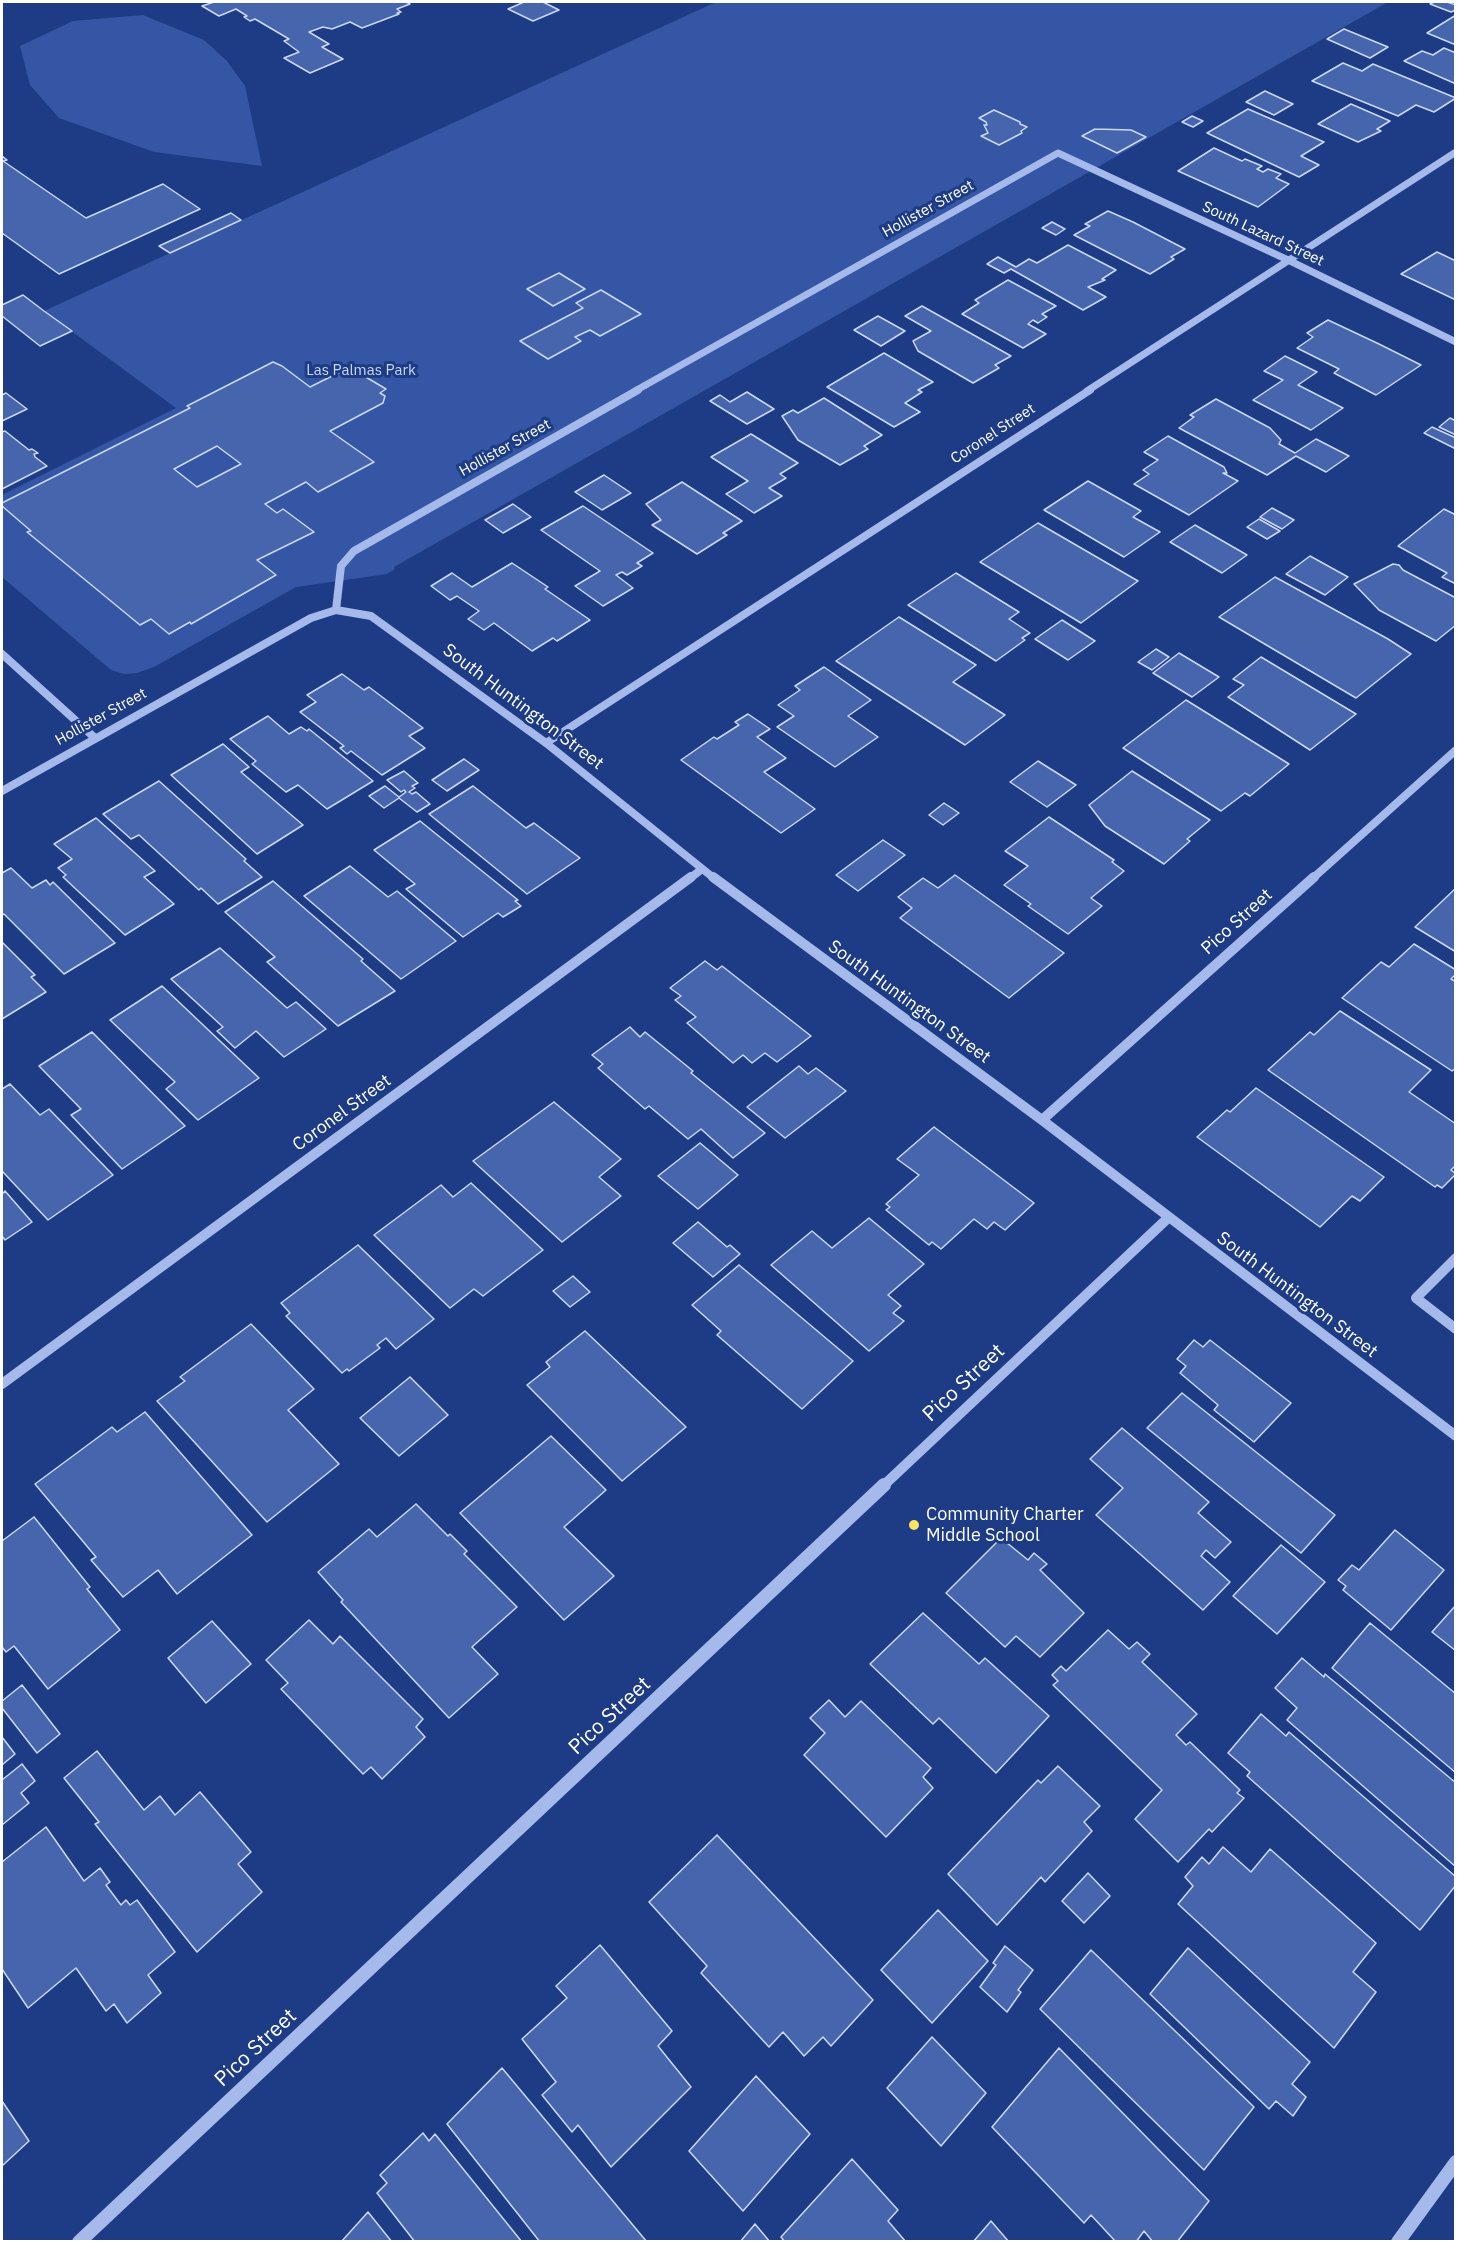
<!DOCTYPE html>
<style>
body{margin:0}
#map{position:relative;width:1457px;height:2243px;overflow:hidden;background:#1d3c85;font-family:"IBM Plex Sans",sans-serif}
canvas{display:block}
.frame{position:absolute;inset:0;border:3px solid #fff;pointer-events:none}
</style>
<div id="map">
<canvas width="1457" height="2243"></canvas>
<div class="frame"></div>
</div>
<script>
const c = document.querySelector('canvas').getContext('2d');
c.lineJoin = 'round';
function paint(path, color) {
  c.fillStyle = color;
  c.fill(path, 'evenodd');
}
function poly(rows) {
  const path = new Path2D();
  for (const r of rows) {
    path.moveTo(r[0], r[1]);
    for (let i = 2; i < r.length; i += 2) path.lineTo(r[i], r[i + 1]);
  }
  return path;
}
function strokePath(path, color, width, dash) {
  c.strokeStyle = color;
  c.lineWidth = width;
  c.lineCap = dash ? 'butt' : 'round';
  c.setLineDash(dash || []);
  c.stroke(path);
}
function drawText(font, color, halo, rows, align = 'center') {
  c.font = font + ' "IBM Plex Sans",sans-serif';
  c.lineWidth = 6;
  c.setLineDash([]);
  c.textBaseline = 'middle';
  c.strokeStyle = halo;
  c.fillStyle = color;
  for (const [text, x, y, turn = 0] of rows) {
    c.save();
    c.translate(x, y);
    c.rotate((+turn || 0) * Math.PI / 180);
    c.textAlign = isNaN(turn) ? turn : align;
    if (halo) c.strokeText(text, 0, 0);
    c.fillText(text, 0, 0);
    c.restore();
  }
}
const green = poly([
 [716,2,1388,2,394,567,395,569,387,574,296,587,154,667,137,673,124,674,111,670,2,577,2,495,176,408,44,311],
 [143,15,204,40,227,61,245,86,262,166,154,152,59,118,30,85,20,46,73,21]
]);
const building = poly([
 [214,2,406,2,410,4,397,9,401,12,397,13,399,14,362,28,350,22,332,29,323,27,309,32,329,44,322,47,343,59,310,73,284,58,299,52,284,41,289,39,255,19,250,21,244,17,247,16,236,9,219,16,202,6,214,2],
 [524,2,543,2,559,10,533,21,508,9,524,2],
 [1434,2,1447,2,1456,5,1456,10,1451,12,1430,4,1434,2],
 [1456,15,1456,45,1427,33,1456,15],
 [1344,29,1388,47,1370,58,1327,39,1344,29],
 [1444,48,1456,53,1456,84,1404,61,1422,51,1433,55,1444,48],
 [1343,63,1362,71,1373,64,1456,98,1434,112,1416,105,1398,116,1312,81,1343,63],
 [1265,91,1293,104,1274,115,1246,102,1265,91],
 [1351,104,1390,121,1377,129,1381,131,1358,142,1318,124,1351,104],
 [1248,109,1324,142,1301,156,1319,165,1299,177,1207,133,1248,109],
 [994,110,1020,122,1020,124,1027,127,1021,131,1022,133,999,145,981,136,988,133,984,125,987,125,986,122,979,118,994,110],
 [1192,116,1203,121,1193,127,1182,122,1192,116],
 [1095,129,1131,130,1146,137,1117,153,1082,136,1095,129],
 [1214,148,1242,161,1245,159,1262,166,1257,169,1263,172,1268,169,1281,174,1276,178,1289,184,1258,207,1178,171,1214,148],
 [2,156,7,160,3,161,86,218,163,184,200,209,59,274,2,233,2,156],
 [1108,211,1133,222,1185,249,1171,257,1174,259,1150,274,1074,235,1090,226,1085,224,1108,211],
 [231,213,241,220,170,253,159,246,231,213],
 [1052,222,1065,229,1056,235,1042,228,1052,222],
 [1068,245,1116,270,1102,279,1105,280,1088,287,1106,297,1083,310,1011,269,1004,273,987,264,998,257,1016,267,1029,259,1037,263,1068,245],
 [1437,252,1456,261,1456,300,1401,274,1437,252],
 [559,273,585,289,553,306,527,289,559,273],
 [1008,280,1056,306,1042,314,1047,317,1038,323,1033,320,1028,324,1046,334,1023,348,962,314,979,303,975,300,1008,280],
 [601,290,641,314,600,336,590,330,575,337,581,341,548,359,520,341,583,308,576,303,601,290],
 [23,295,44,311,72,331,40,346,2,316,2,305,23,295],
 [922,306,1011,356,995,365,999,368,973,383,918,351,913,341,931,331,905,316,922,306],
 [878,316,905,331,881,346,854,330,878,316],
 [1328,320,1379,344,1421,365,1376,395,1334,373,1339,369,1297,348,1313,337,1307,333,1328,320],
 [884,353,933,382,918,390,922,392,905,403,920,412,894,427,827,387,884,353],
 [1285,356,1317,372,1298,385,1343,408,1311,430,1253,400,1283,380,1264,371,1285,356],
 [273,362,282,366,310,387,338,373,350,373,355,376,359,373,386,389,380,393,385,396,383,403,330,431,374,462,318,492,306,482,265,504,277,513,283,509,314,532,257,560,276,575,191,624,190,622,169,634,151,619,140,625,27,532,31,531,2,506,2,503,190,408,187,406,273,362],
 [217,446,241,464,197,487,174,469,217,446],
 [747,392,774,409,747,424,710,401,720,395,730,402,747,392],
 [6,393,27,409,2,421,2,395,6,393],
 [824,398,882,435,864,446,868,449,840,465,798,440,782,416,793,410,798,413,824,398],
 [1216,399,1270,428,1281,440,1279,444,1295,453,1316,439,1349,456,1326,472,1296,456,1267,475,1179,428,1194,417,1190,415,1216,399],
 [1450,418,1456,421,1456,435,1439,427,1450,418],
 [1432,427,1456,438,1456,449,1424,433,1432,427],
 [5,431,29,450,32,449,38,453,34,454,35,457,47,466,2,489,2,432,5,431],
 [751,434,798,463,780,474,786,478,769,488,782,496,754,513,726,494,748,481,711,457,751,434],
 [1168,436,1224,467,1227,473,1223,473,1238,481,1189,515,1134,484,1149,474,1143,470,1158,460,1144,452,1168,436],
 [604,475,631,493,602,510,575,492,604,475],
 [1088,481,1141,511,1133,517,1160,532,1124,557,1044,510,1088,481],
 [682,482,742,521,723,533,727,535,697,554,652,525,661,520,646,504,682,482],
 [513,504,531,517,503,533,485,520,513,504],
 [583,506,653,553,637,563,642,566,627,575,622,572,616,575,633,588,603,606,575,586,600,571,541,530,583,506],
 [1272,508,1294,520,1282,529,1260,517,1272,508],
 [1444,509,1456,515,1456,584,1442,577,1447,573,1398,546,1444,509],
 [1259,519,1280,531,1267,539,1247,527,1259,519],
 [1038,523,1138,581,1081,623,980,562,1038,523],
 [1195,525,1247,555,1222,573,1170,542,1195,525],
 [1310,556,1348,577,1325,595,1286,574,1310,556],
 [512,563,548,587,545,589,590,620,557,641,553,638,532,651,494,623,484,630,468,619,479,611,457,596,450,600,431,586,452,573,472,587,512,563],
 [1393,564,1399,565,1403,570,1456,598,1456,625,1436,641,1379,610,1354,584,1393,564],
 [956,573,1019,612,1009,619,1030,633,1022,638,1025,640,996,661,908,605,956,573],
 [1275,577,1388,639,1411,654,1356,698,1219,617,1275,577],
 [899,617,976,665,953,682,1005,715,965,745,836,661,899,617],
 [1062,620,1095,641,1068,660,1035,639,1062,620],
 [1156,649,1169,657,1152,670,1138,662,1156,649],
 [1179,653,1219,677,1192,697,1153,673,1179,653],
 [1261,657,1356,714,1310,750,1228,697,1244,685,1233,679,1261,657],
 [824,667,871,700,848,716,878,737,835,767,777,727,794,716,778,705,800,690,795,686,824,667],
 [342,674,364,690,369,687,423,728,409,736,425,748,382,775,351,751,347,754,340,748,344,746,300,712,316,702,307,695,342,674],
 [1186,700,1289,764,1250,796,1245,793,1221,811,1123,748,1186,700],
 [748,714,770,729,757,737,786,758,764,772,815,809,781,833,681,760,714,737,717,739,739,725,735,722,748,714],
 [268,716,289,734,301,727,307,731,309,729,373,781,327,809,298,785,286,792,252,764,256,761,230,739,268,716],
 [223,744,249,767,241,772,303,825,257,854,171,775,223,744],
 [464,759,479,770,447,791,432,780,464,759],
 [1038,761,1076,785,1047,807,1010,782,1038,761],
 [404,771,418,783,412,786,415,788,409,792,412,794,416,792,430,804,417,812,399,798,384,808,369,796,385,786,399,797,406,792,404,790,401,792,387,780,404,771],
 [1132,771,1210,820,1187,839,1190,841,1164,864,1105,826,1089,805,1132,771],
 [159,781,246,859,244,861,262,877,218,904,201,888,199,890,139,835,131,839,103,814,159,781],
 [473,786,526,828,534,823,580,858,527,894,429,814,473,786],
 [944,803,959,813,943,825,929,815,944,803],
 [1049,817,1114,860,1112,862,1124,871,1091,898,1102,906,1068,934,1028,906,1031,904,1004,885,1028,866,1005,851,1049,817],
 [96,818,155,871,144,877,174,904,125,935,63,877,66,875,58,868,72,859,54,844,96,818],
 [420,821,518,900,515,901,521,906,503,917,498,913,463,937,406,889,415,884,374,850,420,821],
 [883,840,905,855,858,891,836,875,883,840],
 [350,866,388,897,397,891,456,941,401,979,304,896,350,866],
 [11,868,32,888,46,880,50,885,53,882,115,943,64,974,4,914,2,915,2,873,11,868],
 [955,875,1064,953,1009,998,900,918,912,908,898,897,923,878,938,888,955,875],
 [273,881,363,959,361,961,395,991,338,1026,267,962,275,957,225,912,273,881],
 [1456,888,1456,952,1415,927,1456,888],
 [2,942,35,975,31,977,46,992,2,1019,2,942],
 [1414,944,1456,970,1456,974,1451,979,1456,982,1456,1068,1452,1071,1342,998,1381,962,1389,967,1414,944],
 [220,948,287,1008,296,1002,326,1029,284,1057,256,1031,235,1048,217,1031,223,1027,171,979,220,948],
 [705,961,717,970,722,966,811,1036,777,1062,765,1053,752,1063,743,1055,733,1063,687,1023,696,1017,675,1000,681,996,670,988,705,961],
 [162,986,259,1078,198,1120,166,1089,175,1082,110,1020,162,986],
 [1340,1011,1431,1070,1409,1092,1456,1124,1456,1165,1451,1170,1456,1174,1442,1188,1437,1185,1435,1187,1268,1070,1310,1032,1314,1035,1340,1011],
 [630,1027,640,1037,645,1032,693,1071,691,1073,765,1133,733,1158,701,1129,688,1139,649,1106,645,1109,598,1068,603,1064,592,1055,630,1027],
 [92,1032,185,1126,122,1169,71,1115,81,1109,39,1066,92,1032],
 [799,1066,808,1074,816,1068,846,1091,785,1138,747,1107,799,1066],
 [10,1084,40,1115,49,1109,113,1175,48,1220,2,1171,2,1089,10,1084],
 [1256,1088,1384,1177,1360,1201,1352,1196,1320,1227,1197,1137,1227,1110,1230,1112,1256,1088],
 [554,1102,621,1159,599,1177,621,1196,562,1242,473,1161,554,1102],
 [934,1127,1034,1203,1005,1230,994,1222,987,1229,974,1219,941,1249,932,1242,929,1245,886,1210,890,1207,886,1204,919,1175,897,1159,934,1127],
 [700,1143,738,1175,698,1209,658,1176,700,1143],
 [471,1183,543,1250,483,1296,474,1289,450,1308,374,1235,441,1185,453,1197,471,1183],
 [5,1191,32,1222,5,1240,2,1236,2,1194,5,1191],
 [869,1218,924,1264,888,1295,901,1306,893,1313,904,1321,869,1351,771,1265,812,1231,832,1248,869,1218],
 [698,1222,727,1247,730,1245,740,1254,713,1277,673,1243,698,1222],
 [358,1245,434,1319,396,1349,386,1338,377,1345,380,1348,349,1371,347,1369,342,1373,286,1316,290,1313,281,1303,358,1245],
 [739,1265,853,1361,802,1409,717,1335,721,1331,692,1305,739,1265],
 [573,1276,590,1292,570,1307,553,1291,573,1276],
 [251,1324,314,1389,288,1410,339,1464,267,1522,157,1401,185,1381,180,1377,251,1324],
 [585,1331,686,1427,622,1481,527,1385,550,1367,546,1362,585,1331],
 [1194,1340,1203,1347,1210,1340,1291,1403,1254,1442,1214,1410,1218,1405,1180,1373,1186,1366,1177,1359,1194,1340],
 [410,1377,448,1415,399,1456,360,1418,410,1377],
 [1182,1393,1335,1515,1301,1553,1147,1428,1182,1393],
 [145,1412,252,1535,177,1594,158,1570,123,1597,91,1560,96,1557,35,1484,112,1427,117,1432,145,1412],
 [1122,1428,1209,1502,1198,1513,1231,1542,1215,1558,1206,1550,1201,1556,1230,1582,1203,1610,1096,1515,1123,1488,1090,1459,1122,1428],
 [551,1436,606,1490,564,1527,614,1576,564,1620,460,1513,551,1436],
 [416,1504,448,1536,450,1534,467,1551,464,1554,517,1607,472,1647,498,1674,449,1718,341,1602,343,1600,318,1572,369,1529,377,1537,416,1504],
 [34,1517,90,1587,87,1589,120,1630,48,1689,14,1646,6,1652,2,1647,2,1541,34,1517],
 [1395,1530,1444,1570,1391,1630,1343,1590,1346,1586,1338,1580,1352,1565,1359,1570,1395,1530],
 [1001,1538,1028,1560,1034,1553,1047,1564,1040,1570,1084,1613,1040,1657,1016,1636,1005,1647,946,1593,1001,1538],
 [1281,1545,1325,1582,1277,1634,1233,1596,1281,1545],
 [1456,1605,1456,1651,1432,1632,1456,1605],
 [923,1613,979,1664,985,1658,1049,1716,996,1773,939,1718,933,1724,870,1664,923,1613],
 [309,1620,333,1644,340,1636,423,1719,416,1727,425,1737,382,1779,371,1767,363,1774,281,1689,288,1683,266,1660,309,1620],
 [212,1621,251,1664,206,1703,168,1658,212,1621],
 [1370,1623,1456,1694,1456,1773,1332,1668,1370,1623],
 [1108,1630,1129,1649,1137,1642,1150,1654,1142,1662,1197,1714,1176,1735,1186,1745,1190,1742,1240,1790,1237,1793,1244,1798,1212,1832,1209,1829,1178,1862,1135,1819,1162,1790,1053,1685,1058,1681,1052,1675,1061,1666,1066,1671,1108,1630],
 [1302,1658,1324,1677,1325,1674,1456,1783,1456,1867,1287,1720,1297,1708,1275,1688,1302,1658],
 [22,1685,60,1734,37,1753,2,1708,2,1701,22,1685],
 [829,1700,845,1717,861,1701,931,1768,923,1777,933,1788,886,1837,804,1755,825,1733,810,1718,829,1700],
 [1261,1714,1286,1736,1289,1732,1456,1877,1456,1885,1420,1930,1247,1776,1250,1772,1228,1753,1261,1714],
 [2,1737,15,1754,2,1765,2,1737],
 [97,1751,144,1810,160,1796,175,1815,200,1792,251,1852,238,1864,262,1892,197,1952,95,1824,99,1822,64,1778,97,1751],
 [22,1764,35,1781,21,1793,29,1803,2,1825,2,1780,22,1764],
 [1058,1766,1100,1806,1084,1822,1092,1831,1045,1882,1041,1877,997,1925,948,1874,1038,1780,1041,1783,1058,1766],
 [46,1827,84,1881,100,1868,110,1882,106,1885,121,1905,126,1900,130,1905,137,1900,175,1952,148,1975,161,1993,127,2023,114,2004,106,2011,76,1968,28,2008,2,1969,2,1862,46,1827],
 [717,1835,873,2000,831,2046,823,2037,804,2056,783,2032,769,2047,701,1973,707,1966,649,1902,717,1835],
 [1223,1847,1251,1872,1270,1849,1376,1943,1353,1972,1376,1992,1334,2048,1178,1904,1193,1886,1185,1877,1202,1857,1209,1864,1223,1847],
 [1088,1873,1110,1896,1084,1923,1062,1901,1088,1873],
 [938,1910,988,1961,932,2023,881,1970,938,1910],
 [600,1945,672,2031,658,2046,691,2087,611,2167,578,2125,572,2132,542,2095,556,2082,522,2039,567,1998,556,1986,600,1945],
 [1005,1946,1033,1970,1018,1990,1021,1992,1007,2012,980,1987,996,1965,993,1963,1005,1946],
 [1188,1948,1310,2062,1292,2084,1306,2097,1293,2116,1276,2101,1269,2109,1150,1994,1188,1948],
 [1091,1950,1254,2107,1204,2170,1040,2009,1091,1950],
 [932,2037,986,2093,941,2146,887,2088,932,2037],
 [1059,2048,1209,2201,1177,2242,1153,2242,1144,2231,1136,2242,1116,2242,1091,2215,1084,2223,992,2127,1059,2048],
 [502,2068,647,2242,540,2242,447,2124,502,2068],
 [756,2076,810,2134,743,2211,689,2151,756,2076],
 [2,2101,29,2141,2,2166,2,2101],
 [423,2133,429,2141,435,2134,522,2242,415,2242,377,2193,387,2183,380,2175,423,2133],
 [852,2159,898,2210,888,2221,906,2242,785,2242,781,2237,852,2159],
 [368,2212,392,2242,341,2242,368,2212],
 [991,2221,1009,2242,973,2242,991,2221],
 [755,2224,770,2242,740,2242,755,2224]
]);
const minorFar3 = poly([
 [635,391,1058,153,1288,260,1456,342],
 [1087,391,1456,152]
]);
const minorFar2 = poly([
 [336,610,341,566,354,551,638,390],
 [2,654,95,738],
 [546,743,1090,390],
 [2,791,311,618,336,610,371,616,546,743,715,879],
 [689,879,702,869],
 [1312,879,1456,750]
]);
const minorFar1 = poly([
 [713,877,1042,1120,1456,1436],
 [1042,1120,1314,877],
 [1456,1258,1416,1298,1456,1329],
 [2,1384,691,877],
 [883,1486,1168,1218]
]);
const minor = poly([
 [79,2242,884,1485],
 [1398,2242,1456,2162]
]);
const markers = [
 [914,1525,6,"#fae463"]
];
const farStreetnames = [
 ["Hollister Street",928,209,-29],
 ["South Lazard Street",1263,234,25],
 ["Coronel Street",993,434,-33],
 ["Hollister Street",505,448,-29],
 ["Hollister Street",101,717,-29]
];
const farParknames = [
 ["Las Palmas Park",361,371]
];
const streetNames = [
 ["South Huntington Street",523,707,37],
 ["Pico Street",1237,922,-42],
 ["South Huntington Street",909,1002,36],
 ["Coronel Street",342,1113,-36],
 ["South Huntington Street",1297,1295,37]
];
const poiNames = [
 ["Community Charter",926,1515],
 ["Middle School",926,1536]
];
const nearStreetnames = [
 ["Pico Street",964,1383,-43],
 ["Pico Street",610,1716,-43],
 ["Pico Street",256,2048,-43]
];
paint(green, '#3456a4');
paint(building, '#4665ad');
strokePath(building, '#cad8f8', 1.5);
strokePath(minorFar3, '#a5baea', 7);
strokePath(minorFar2, '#a5baea', 8);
strokePath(minorFar1, '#a5baea', 10);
strokePath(minor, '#a5baea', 14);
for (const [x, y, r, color] of markers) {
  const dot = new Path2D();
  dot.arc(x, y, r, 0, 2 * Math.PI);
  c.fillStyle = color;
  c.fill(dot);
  strokePath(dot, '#1d3c85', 2);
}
drawText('15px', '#fff', '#1d3c85', farStreetnames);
drawText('15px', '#cad8f8', '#1d3c85', farParknames);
drawText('18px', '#fff', '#1d3c85', streetNames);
drawText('18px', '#fff', '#1d3c85', poiNames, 'left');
drawText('21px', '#fff', '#1d3c85', nearStreetnames);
</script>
